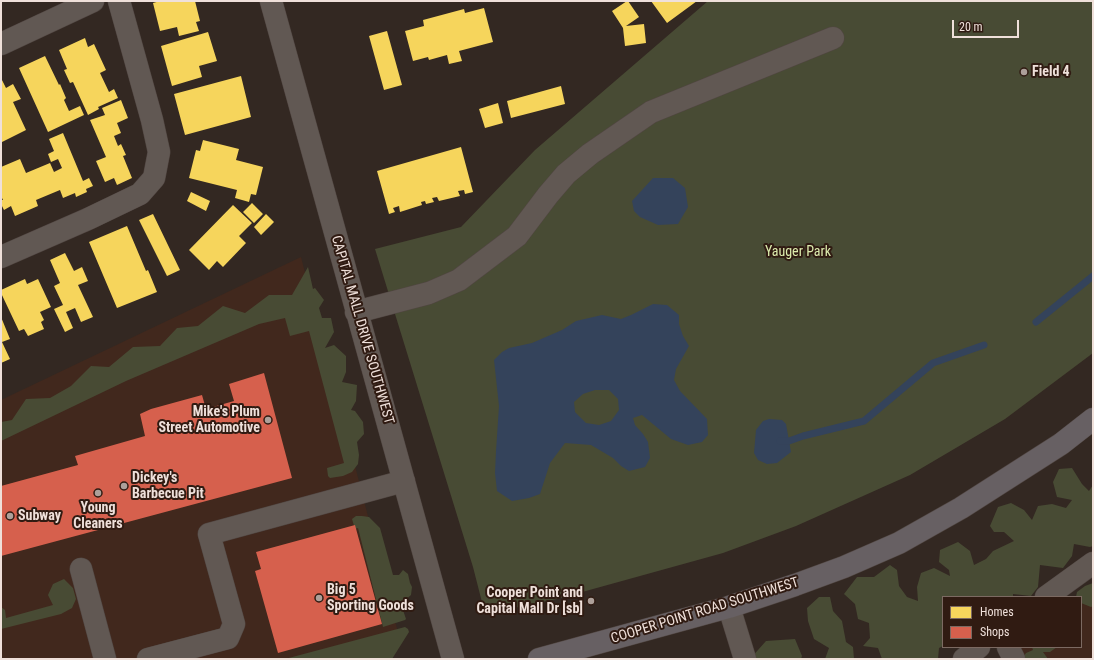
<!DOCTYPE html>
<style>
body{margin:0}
#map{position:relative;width:1094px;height:660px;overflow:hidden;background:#332822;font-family:"Roboto Condensed",sans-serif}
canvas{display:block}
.frame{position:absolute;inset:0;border:2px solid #efe0da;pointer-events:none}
.legend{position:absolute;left:942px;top:596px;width:140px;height:52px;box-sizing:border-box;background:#301b12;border:1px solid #7c6a62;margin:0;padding:5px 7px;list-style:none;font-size:12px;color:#efe0da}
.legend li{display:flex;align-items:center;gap:8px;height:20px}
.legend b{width:20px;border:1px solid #7c6a62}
.scale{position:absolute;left:952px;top:20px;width:67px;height:18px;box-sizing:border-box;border:2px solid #efe0da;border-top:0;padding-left:5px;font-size:12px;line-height:14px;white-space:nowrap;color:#efe0da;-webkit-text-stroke:3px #301b12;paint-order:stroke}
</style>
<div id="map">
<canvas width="1094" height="660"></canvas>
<div class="frame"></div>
<ul class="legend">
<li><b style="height:11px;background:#f6d55c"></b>Homes</li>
<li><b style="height:11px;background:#d6604d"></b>Shops</li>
</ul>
<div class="scale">20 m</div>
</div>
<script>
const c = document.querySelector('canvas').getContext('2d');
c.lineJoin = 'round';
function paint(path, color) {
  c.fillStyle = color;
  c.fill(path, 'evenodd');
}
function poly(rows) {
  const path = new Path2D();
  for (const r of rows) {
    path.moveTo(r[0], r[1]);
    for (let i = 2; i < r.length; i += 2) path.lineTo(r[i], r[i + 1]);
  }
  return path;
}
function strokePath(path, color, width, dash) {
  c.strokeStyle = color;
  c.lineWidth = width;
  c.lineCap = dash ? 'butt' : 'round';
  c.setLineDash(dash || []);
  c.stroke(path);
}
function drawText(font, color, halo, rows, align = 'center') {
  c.font = font + ' "Roboto Condensed",sans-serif';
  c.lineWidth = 4;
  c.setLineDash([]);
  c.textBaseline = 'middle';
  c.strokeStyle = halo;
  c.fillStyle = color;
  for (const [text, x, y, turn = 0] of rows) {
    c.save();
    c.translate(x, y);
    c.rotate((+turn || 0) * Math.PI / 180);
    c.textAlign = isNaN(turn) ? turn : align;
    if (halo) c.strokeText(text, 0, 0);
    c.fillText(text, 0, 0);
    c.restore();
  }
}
const built = poly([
 [301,257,401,644,349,659,1,659,1,400],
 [1093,595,1093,659,1004,659,1022,647,1081,647,1081,604]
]);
const green = poly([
 [708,1,1093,1,1093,353,1005,419,910,475,796,526,723,553,557,599,485,614,473,567,375,249,461,227,535,150],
 [308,267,313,289,315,288,324,300,319,308,322,318,331,318,334,332,325,348,334,345,346,356,346,372,342,382,357,385,356,401,351,410,355,411,363,422,364,434,357,442,359,455,358,464,352,472,343,476,330,478,328,476,327,468,344,463,309,331,290,336,285,318,259,324,126,381,1,441,1,422,12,420,26,399,50,398,71,386,91,366,109,367,133,347,160,346,177,328,198,326,223,306,245,313,269,295,292,295],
 [1072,468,1082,484,1089,491,1093,485,1093,546,1090,547,1074,544,1072,556,1063,568,1040,565,1038,587,1031,596,1013,594,1013,597,943,597,943,646,939,648,938,659,882,659,878,648,863,646,870,638,869,623,858,619,855,604,844,594,857,577,874,577,890,565,897,570,899,586,907,597,918,601,917,587,921,573,934,568,950,576,949,570,939,562,940,550,958,542,970,551,974,565,986,559,993,551,1014,541,1004,532,994,532,990,526,998,507,1011,503,1024,510,1032,520,1038,506,1052,504,1066,508,1072,500,1057,497,1053,482,1059,469],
 [356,516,362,516,369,517,380,528,393,575,399,575,403,570,408,574,410,583,412,587,411,595,401,604,406,619,405,620,383,627,358,528,355,529,352,519],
 [64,579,73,588,76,599,72,608,61,614,1,629,1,607,5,610,6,618,53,605,48,595,53,584],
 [1093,583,1093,606,1091,607,1081,603,1081,609,1081,597,1076,597,1077,592,1085,586],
 [819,597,830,597,833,611,842,621,846,642,853,647,854,659,825,659,829,648,814,639,808,621,807,608],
 [405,627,408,629,409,632,392,659,285,659],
 [795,639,802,656,801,659,750,659,766,641],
 [1032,647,1057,647,1050,652,1043,652,1048,659,1022,659,1026,653,1033,650]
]);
const water = poly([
 [653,178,673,178,685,188,688,207,678,224,658,225,640,217,634,211,632,201],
 [653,304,667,305,679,315,679,324,683,336,689,346,676,369,674,380,680,391,707,419,708,435,702,442,688,445,671,439,642,415,633,418,635,425,643,434,648,442,650,458,645,467,629,471,621,466,613,458,591,445,565,443,550,463,540,494,529,498,512,501,497,491,495,473,496,451,499,406,494,360,502,352,509,348,532,343,562,330,576,321,602,315,621,319,631,315],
 [595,390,609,390,618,399,619,410,611,421,599,425,586,423,575,412,574,402,583,394],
 [769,419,782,420,786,424,791,452,777,463,767,464,758,460,754,453,756,430,763,421]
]);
const homes = poly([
 [160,1,195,1,200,21,196,22,199,31,179,36,177,27,160,31,153,3],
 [627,1,628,1,639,17,626,26,644,24,646,43,625,46,623,28,612,11],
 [651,1,697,1,667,23],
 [484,8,493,42,459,51,462,61,449,64,447,55,429,60,428,57,413,61,405,31,424,26,423,20,464,9,465,13],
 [387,31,402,85,384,90,369,36],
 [208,32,217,61,199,66,202,77,172,86,161,46],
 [85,38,88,47,94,44,106,70,100,73,109,92,114,89,118,98,98,107,99,109,88,115,73,82,70,83,64,70,67,69,59,50],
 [45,56,59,85,60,84,66,98,64,100,69,111,80,106,84,115,48,132,19,68],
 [241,76,251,117,185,135,174,94],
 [1,78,6,88,13,84,21,99,13,102,26,130,2,142,1,139],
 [561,86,565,104,511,118,507,101],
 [121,100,128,118,117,123,121,133,114,136,118,146,121,144,126,155,123,156,132,178,117,185,114,178,105,182,96,161,106,157,90,120,105,115,102,108],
 [498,103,503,123,485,128,479,109],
 [63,133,83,181,89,178,93,186,86,189,87,192,76,197,75,193,63,198,60,190,36,200,38,206,15,216,11,206,4,210,1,204,1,200,3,200,1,196,1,188,2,188,1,185,1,167,20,159,26,173,50,163,54,172,62,168,58,159,51,162,48,154,54,151,49,139],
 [203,140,239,149,236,160,263,167,256,195,251,194,249,202,235,198,237,190,189,178,196,150,200,151],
 [461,147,473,192,465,194,464,190,458,191,460,196,439,201,437,197,432,198,434,202,426,204,425,201,421,202,422,205,400,212,399,206,393,208,395,212,389,214,377,171],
 [191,192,210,201,206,211,187,201],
 [252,203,263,214,254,223,243,212],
 [233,205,252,223,239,236,246,243,223,267,217,261,209,270,189,250],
 [153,214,180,270,167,276,139,220],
 [266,214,274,222,261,235,254,227],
 [127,226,146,271,148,270,157,292,117,308,89,242],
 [65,253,74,271,82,267,88,281,78,285,93,317,81,322,75,308,66,312,73,328,65,332,54,309,63,305,54,286,60,283,50,260],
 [25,279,27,284,38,279,51,307,40,312,44,320,41,322,44,329,28,336,24,329,19,331,1,293,1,290],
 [1,317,10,339,2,342,10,359,1,363]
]);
const shops = poly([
 [264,373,292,478,1,556,1,486,78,465,75,456,145,436,140,414,151,409,202,395,206,409,234,401,229,384],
 [355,525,382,624,278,653,255,571,261,569,256,552]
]);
const stream = poly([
 [1036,322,1093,276],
 [780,441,789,441,803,436,864,421,933,363,984,345]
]);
const minor = poly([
 [271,1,453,659],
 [1,44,93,1],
 [1,257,88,219,140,194,154,178,159,152,152,120,119,1],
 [356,312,429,293,459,280,517,236,548,195,566,174,590,154,651,112,833,38],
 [81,569,105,659],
 [1046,597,1093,563],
 [729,607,745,659],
 [1008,647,1014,659],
 [148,659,228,638,234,624,209,534,404,481],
 [964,659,979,647]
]);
const major = poly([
 [539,659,729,607,795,585,844,567,899,543,961,508,1061,444,1093,419]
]);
const markers = [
 [1024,72,4,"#ada09a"],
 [268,420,4,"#ada09a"],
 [124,486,4,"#ada09a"],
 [98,493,4,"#ada09a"],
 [10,516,4,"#ada09a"],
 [319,598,4,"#ada09a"],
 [591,601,4,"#ada09a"]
];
const poiNames = [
 ["Field 4",1032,72],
 ["Mike's Plum",260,412,"right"],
 ["Street Automotive",260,428,"right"],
 ["Dickey's",132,478],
 ["Barbecue Pit",132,494],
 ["Young",98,508,"center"],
 ["Cleaners",98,524,"center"],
 ["Subway",18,516],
 ["Big 5",327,590],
 ["Sporting Goods",327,606],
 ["Cooper Point and",583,593,"right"],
 ["Capital Mall Dr [sb]",583,609,"right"]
];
const parkNames = [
 ["Yauger Park",798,252]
];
const streetNames = [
 ["CAPITAL MALL DRIVE SOUTHWEST",362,330,74],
 ["COOPER POINT ROAD SOUTHWEST",705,611,-17]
];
paint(built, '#41281d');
paint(green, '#484b34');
paint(water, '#34435b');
paint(homes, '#f6d55c');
paint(shops, '#d6604d');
strokePath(stream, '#34435b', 7);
strokePath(minor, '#514642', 23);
strokePath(major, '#514642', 23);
strokePath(minor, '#615853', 22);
strokePath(major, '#676063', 22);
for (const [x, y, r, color] of markers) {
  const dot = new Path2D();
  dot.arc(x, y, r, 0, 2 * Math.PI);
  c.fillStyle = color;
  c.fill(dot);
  strokePath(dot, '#301b12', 1.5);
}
drawText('bold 14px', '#efe0da', '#301b12', poiNames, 'left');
drawText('14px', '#dcebad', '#301b12', parkNames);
drawText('14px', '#efe0da', '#301b12', streetNames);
</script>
